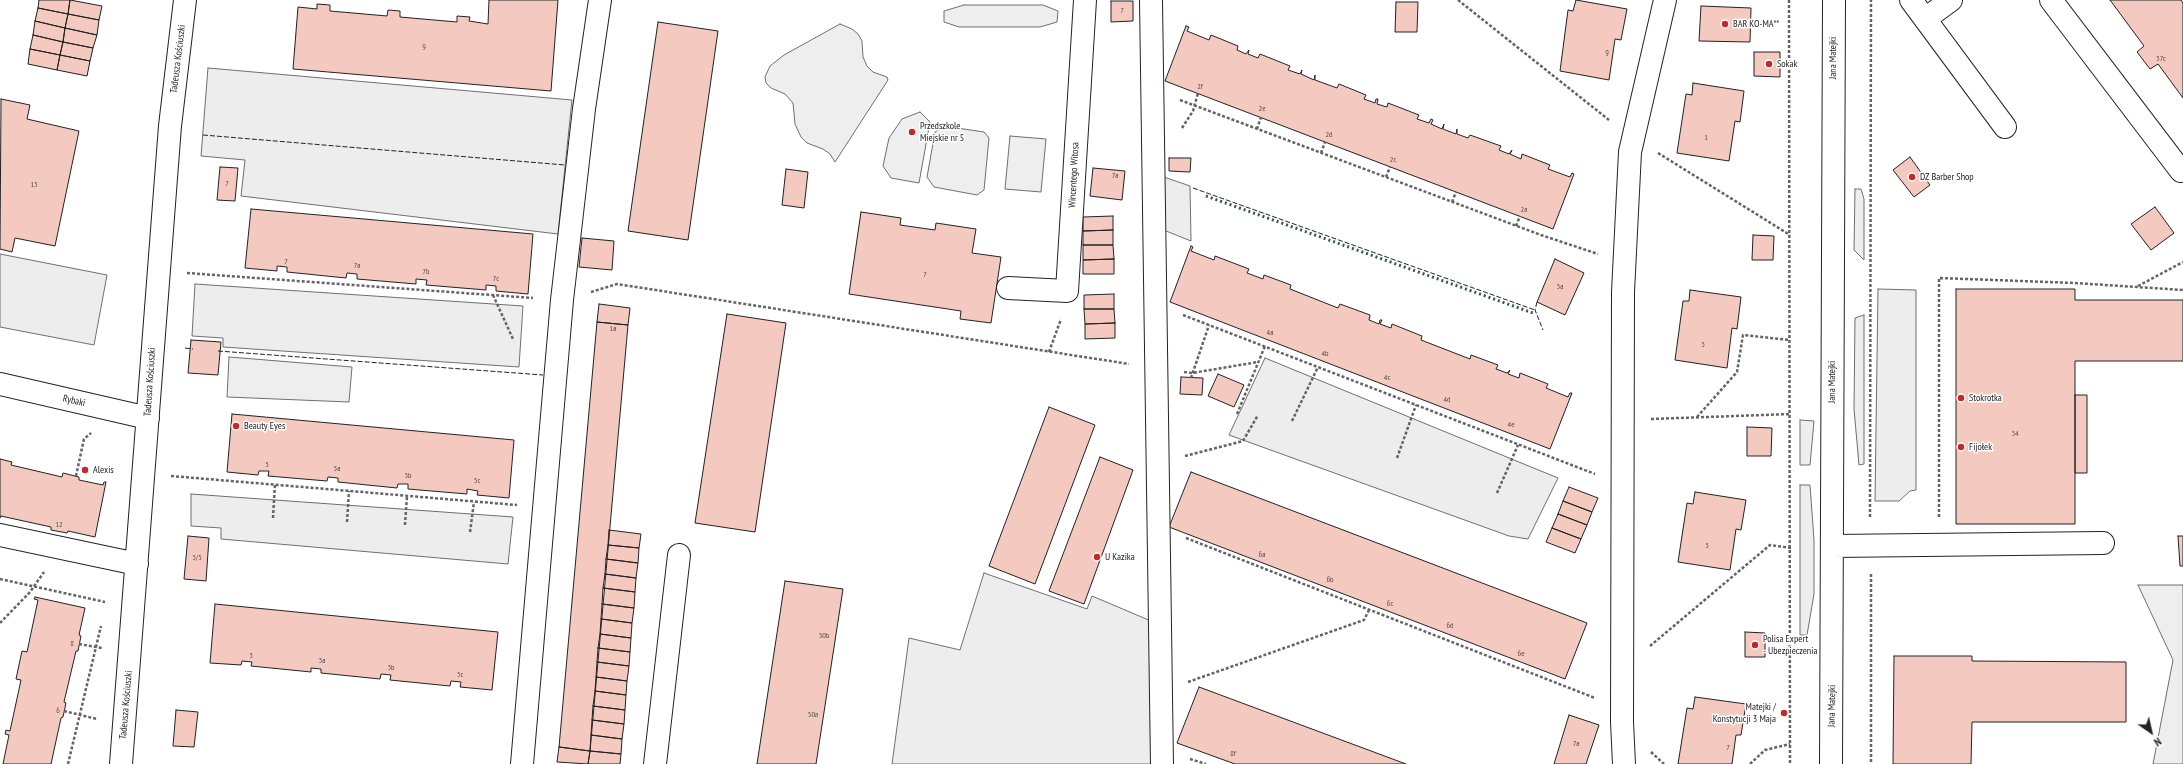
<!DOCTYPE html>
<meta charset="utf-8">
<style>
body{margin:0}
#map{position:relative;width:2183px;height:764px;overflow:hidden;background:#fff;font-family:"PT Sans Narrow",sans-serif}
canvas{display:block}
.north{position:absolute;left:2131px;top:712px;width:40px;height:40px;-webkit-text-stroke:3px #fff;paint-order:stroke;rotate:146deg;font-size:11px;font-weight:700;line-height:16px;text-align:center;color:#222}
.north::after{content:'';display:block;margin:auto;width:14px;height:18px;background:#222;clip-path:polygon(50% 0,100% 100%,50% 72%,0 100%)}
</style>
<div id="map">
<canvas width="2183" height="764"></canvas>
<div class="north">N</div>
</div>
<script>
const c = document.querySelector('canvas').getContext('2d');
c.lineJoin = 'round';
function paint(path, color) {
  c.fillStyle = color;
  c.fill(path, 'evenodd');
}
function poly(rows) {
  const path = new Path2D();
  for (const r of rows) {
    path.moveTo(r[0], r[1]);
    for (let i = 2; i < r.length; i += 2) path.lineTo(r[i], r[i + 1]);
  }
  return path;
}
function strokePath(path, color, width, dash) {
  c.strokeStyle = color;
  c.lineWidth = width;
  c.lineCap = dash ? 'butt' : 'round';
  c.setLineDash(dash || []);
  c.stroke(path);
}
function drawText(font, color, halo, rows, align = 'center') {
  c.font = font + ' "PT Sans Narrow",sans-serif';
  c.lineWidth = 3;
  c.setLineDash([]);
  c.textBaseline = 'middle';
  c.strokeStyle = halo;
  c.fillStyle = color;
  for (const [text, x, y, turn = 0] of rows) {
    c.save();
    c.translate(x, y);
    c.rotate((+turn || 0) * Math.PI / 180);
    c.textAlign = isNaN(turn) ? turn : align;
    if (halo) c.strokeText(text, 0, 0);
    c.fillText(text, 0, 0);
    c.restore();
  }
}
const green = poly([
 [964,5,1043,5,1058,11,1057,22,1040,27,959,27,944,22,944,11,964,5],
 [840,24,852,29,858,34,862,41,863,57,867,66,873,72,887,77,888,80,835,162,830,154,823,149,807,143,801,137,795,124,793,103,785,94,771,88,766,83,765,77,770,66,784,55,840,24],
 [920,112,930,122,919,183,891,178,883,166,889,138,902,119,920,112],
 [944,126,984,132,989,138,984,190,977,195,934,187,927,177,935,132,944,126],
 [1010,136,1046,139,1041,192,1005,189,1010,136],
 [1855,189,1861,189,1864,199,1864,260,1854,250,1855,189],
 [1864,315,1864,464,1859,465,1854,409,1855,318,1864,315],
 [229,357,352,367,349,402,227,397,229,357],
 [1800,420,1814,421,1810,465,1800,465,1800,420],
 [1800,485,1810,485,1814,540,1814,594,1807,635,1800,635,1800,485],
 [2138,585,2183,585,2183,764,2153,764,2173,660,2138,585]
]);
const parking = poly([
 [208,68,572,100,558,234,241,196,245,160,201,156,208,68],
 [1161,176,1190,186,1191,241,1161,229,1161,176],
 [0,254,107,275,94,345,0,327,0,254],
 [195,284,523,306,519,367,223,347,223,338,192,336,195,284],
 [1878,289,1916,290,1916,490,1910,491,1899,501,1875,501,1878,289],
 [1265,358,1558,478,1528,539,1509,536,1229,435,1265,358],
 [191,494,513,517,508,564,221,539,221,528,191,526,191,494],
 [984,573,1087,609,1092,596,1151,621,1153,764,892,764,909,638,960,650,984,573]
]);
const building = poly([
 [39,0,70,0,68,14,38,8,39,0],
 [70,0,102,6,99,20,68,14,70,0],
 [489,0,558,0,551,91,293,69,298,7,317,9,317,4,330,5,330,11,387,16,388,10,400,11,400,17,457,22,457,16,470,17,469,21,488,24,489,0],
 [1576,0,1627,9,1621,40,1615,39,1609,80,1560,71,1568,10,1573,11,1576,0],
 [2110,0,2181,0,2183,3,2183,98,2158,64,2150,69,2137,52,2144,46,2110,0],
 [1111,1,1133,1,1133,21,1111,22,1111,1],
 [1396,2,1418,2,1417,32,1395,32,1396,2],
 [1701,6,1751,8,1750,42,1699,41,1701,6],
 [38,8,68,14,65,28,35,21,38,8],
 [68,14,99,20,97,35,65,28,68,14],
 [35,21,65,28,63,42,33,35,35,21],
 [658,22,718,31,688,240,628,231,658,22],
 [1186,26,1189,27,1187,31,1209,40,1211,35,1238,46,1237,50,1246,54,1249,50,1248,54,1258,58,1260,54,1290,66,1288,70,1300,74,1302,70,1301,74,1314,80,1315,75,1315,80,1337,88,1339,84,1366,95,1364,99,1375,103,1376,99,1378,99,1377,104,1387,107,1388,103,1419,115,1417,119,1429,123,1431,119,1433,120,1431,124,1442,129,1444,124,1443,129,1456,134,1457,129,1457,134,1468,138,1470,135,1501,146,1499,150,1509,154,1512,150,1510,154,1521,159,1522,154,1550,165,1548,169,1570,177,1572,173,1574,174,1553,229,1165,81,1186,26],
 [65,28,97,35,93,48,63,42,65,28],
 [33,35,63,42,60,55,30,49,33,35],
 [63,42,93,48,90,61,60,55,63,42],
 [30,49,60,55,57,70,28,64,30,49],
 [1754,52,1780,52,1780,77,1754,76,1754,52],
 [60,55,90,61,87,76,57,70,60,55],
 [1693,83,1744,91,1740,122,1735,121,1729,161,1677,153,1686,94,1692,95,1693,83],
 [1,99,30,105,27,119,79,131,55,246,15,238,12,252,0,249,1,99],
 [1910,157,1930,185,1914,197,1893,170,1910,157],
 [1169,158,1191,158,1190,172,1169,171,1169,158],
 [220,167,238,168,235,201,217,200,220,167],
 [1093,168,1125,171,1122,200,1090,196,1093,168],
 [786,169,808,172,804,208,782,205,786,169],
 [2155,207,2174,233,2151,250,2131,224,2155,207],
 [251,209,533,234,528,294,496,291,496,286,486,285,486,290,426,285,427,280,416,279,416,284,357,279,357,274,347,273,346,278,287,272,287,267,277,266,277,271,245,268,251,209],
 [861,212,901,218,900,225,935,230,936,223,976,229,972,253,1001,257,991,323,960,319,961,311,849,294,861,212],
 [1113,216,1113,230,1083,231,1083,217,1113,216],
 [1113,230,1113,245,1083,245,1083,231,1113,230],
 [1753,235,1774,236,1773,260,1752,260,1753,235],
 [582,238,614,241,612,270,579,267,582,238],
 [1083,245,1113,245,1114,259,1083,260,1083,245],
 [1191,246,1193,247,1191,251,1214,260,1215,256,1249,269,1247,273,1263,279,1264,275,1291,285,1290,289,1338,308,1340,304,1370,315,1369,320,1379,324,1380,320,1382,320,1380,324,1391,328,1392,324,1422,336,1421,340,1470,359,1471,355,1498,365,1496,369,1507,373,1510,370,1508,374,1519,378,1520,373,1548,384,1546,388,1568,397,1570,393,1572,393,1550,449,1170,302,1191,246],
 [1114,259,1114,274,1083,274,1083,260,1114,259],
 [1555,259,1584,273,1565,315,1537,302,1555,259],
 [1956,289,2075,289,2075,300,2183,300,2183,361,2075,361,2075,524,1956,524,1956,289],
 [1690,290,1741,297,1737,329,1732,328,1727,368,1675,360,1683,301,1689,301,1690,290],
 [1114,294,1114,309,1084,309,1084,295,1114,294],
 [599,304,630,308,628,325,597,322,599,304],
 [1084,309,1114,309,1115,323,1085,324,1084,309],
 [727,314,786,323,755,532,695,523,727,314],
 [597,322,628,325,590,751,559,747,597,322],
 [1115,323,1115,338,1085,339,1085,324,1115,323],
 [191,340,221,342,218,375,188,373,191,340],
 [1218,374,1244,385,1234,407,1208,396,1218,374],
 [1181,377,1203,378,1202,395,1180,394,1181,377],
 [2075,395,2087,395,2087,473,2075,473,2075,395],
 [1049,407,1095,425,1035,584,989,566,1049,407],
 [232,414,514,440,509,498,477,495,478,491,467,489,467,494,408,489,408,484,398,484,397,488,338,482,338,478,328,477,327,481,268,476,269,471,259,471,258,475,227,472,232,414],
 [1747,427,1772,428,1771,456,1747,456,1747,427],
 [1100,457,1133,470,1084,604,1049,591,1100,457],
 [0,459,12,462,11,465,62,477,63,473,79,477,79,480,103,485,104,482,106,482,95,537,68,531,67,533,51,530,51,527,1,516,0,518,0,459],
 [1191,472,1587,623,1565,679,1169,527,1191,472],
 [1569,487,1598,498,1592,512,1563,501,1569,487],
 [1695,492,1746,500,1741,530,1736,529,1730,570,1678,562,1687,503,1693,504,1695,492],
 [1563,501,1592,512,1587,525,1558,514,1563,501],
 [1558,514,1587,525,1581,539,1552,528,1558,514],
 [1552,528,1581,539,1575,553,1546,542,1552,528],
 [609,530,641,534,639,548,608,545,609,530],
 [188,536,209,538,206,581,184,579,188,536],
 [2178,536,2183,536,2183,566,2180,566,2178,536],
 [608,545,639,548,638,563,606,559,608,545],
 [606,559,638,563,636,578,605,574,606,559],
 [605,574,636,578,635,592,603,588,605,574],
 [785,581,843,589,816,764,757,764,785,581],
 [603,588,635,592,634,608,602,604,603,588],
 [35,597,85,608,79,635,81,636,78,651,76,651,64,702,66,703,63,717,61,718,51,764,3,764,9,735,5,734,6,730,10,731,21,680,16,679,22,651,27,652,38,600,34,599,35,597],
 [215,604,498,632,492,690,460,687,461,682,451,681,450,686,390,680,391,675,381,674,380,679,321,673,321,669,311,668,311,672,251,666,252,662,242,661,241,665,210,663,215,604],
 [602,604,634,608,632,623,601,619,602,604],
 [601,619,632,623,631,638,600,634,601,619],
 [1745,632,1765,633,1765,657,1745,657,1745,632],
 [600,634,631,638,630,652,598,648,600,634],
 [598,648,630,652,629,666,597,662,598,648],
 [1894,656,1972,656,1972,661,2126,662,2126,722,1972,722,1971,764,1893,764,1894,656],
 [597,662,629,666,627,681,596,677,597,662],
 [596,677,627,681,626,695,595,691,596,677],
 [1199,687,1406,764,1235,764,1177,743,1199,687],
 [595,691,626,695,625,710,593,706,595,691],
 [1695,697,1746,704,1741,735,1736,735,1732,764,1678,764,1687,708,1693,709,1695,697],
 [593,706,625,710,624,724,592,720,593,706],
 [176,710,198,712,194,747,173,746,176,710],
 [1569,715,1599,725,1586,764,1554,764,1569,715],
 [592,720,624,724,622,739,591,735,592,720],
 [591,735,622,739,621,754,590,751,591,735],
 [559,747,590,751,588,764,557,762,559,747],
 [590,751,621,754,620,764,588,764,590,751]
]);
const path = poly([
 [1458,0,1609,120],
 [1789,0,1790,764],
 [1180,100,1541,235,1598,254],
 [1182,128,1193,111,1198,93],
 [1257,129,1261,117],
 [1321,153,1325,142],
 [1658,153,1790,235],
 [1386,177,1390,167],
 [1452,202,1456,192],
 [1516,226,1520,216],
 [187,273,533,298],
 [2138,286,2183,262],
 [591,292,617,284,1129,364],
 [493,295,513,339],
 [1183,315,1595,474],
 [1049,352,1061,319],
 [1184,372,1192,373,1258,362],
 [1191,378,1209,325],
 [1237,414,1265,346],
 [1697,417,1737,372,1743,335,1790,340],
 [1651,419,1791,414],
 [1292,421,1318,367],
 [1185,456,1243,441,1258,415],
 [1397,458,1416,405],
 [76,476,84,439,91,433],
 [171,476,517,505],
 [1497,493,1518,445],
 [1870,517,1871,0],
 [1939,517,1939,278,2075,283,2183,290],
 [273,518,275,484],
 [347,522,349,491],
 [405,525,407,496],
 [470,532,474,502],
 [1186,538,1595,698],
 [1871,574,1871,764],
 [0,579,105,602],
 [0,623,30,592,44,572],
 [79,644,102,648],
 [1650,646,1770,545,1791,548],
 [1188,682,1364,620,1369,610],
 [64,711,97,719],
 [1651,752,1664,764],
 [1190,759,1206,764],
 [68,764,101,626],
 [1750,764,1765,750,1790,744]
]);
const minor = poly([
 [1151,0,1162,764],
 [1911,0,2005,127],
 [2051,0,2181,171],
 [1925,19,1951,0],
 [1008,288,1067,291,1085,0],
 [0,384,148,418],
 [0,535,137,564],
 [1833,546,2103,543],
 [121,764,170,126,185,0],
 [522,764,562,300,584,109,600,0],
 [655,764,679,555],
 [1624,764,1622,722,1623,292,1630,152,1665,0],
 [1831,764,1834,0]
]);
const hedge = poly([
 [1206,196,1533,313]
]);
const fence = poly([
 [203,135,565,165],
 [1193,188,1535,310],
 [1537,302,1535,310,1543,330],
 [185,348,193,349],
 [218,351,543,375]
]);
const markers = [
 [1725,24,4,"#c62828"],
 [1769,64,4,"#c62828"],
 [912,132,4,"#c62828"],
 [1912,177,4,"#c62828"],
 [1961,398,4,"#c62828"],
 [236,426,4,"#c62828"],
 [1961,447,4,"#c62828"],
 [85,470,4,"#c62828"],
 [1097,557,4,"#c62828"],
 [1755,645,4,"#c62828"],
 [1784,713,4,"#c62828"]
];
const numberNames = [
 ["7",1122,11],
 ["9",424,47],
 ["9",1607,53],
 ["37c",2161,59],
 ["2f",1200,87],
 ["2e",1262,109],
 ["2d",1329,135],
 ["1",1706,138],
 ["2c",1393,160],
 ["7a",1115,176],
 ["7",227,184],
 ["13",34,185],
 ["2a",1524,210],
 ["7",286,262],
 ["7a",357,266],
 ["7b",426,272],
 ["7",925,275],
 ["7c",496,279],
 ["3a",1560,287],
 ["1a",613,329],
 ["4a",1270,333],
 ["3",1703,345],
 ["4b",1325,354],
 ["4c",1387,378],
 ["4d",1447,400],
 ["4e",1511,425],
 ["34",2015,434],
 ["5",267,465],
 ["5a",337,469],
 ["5b",408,476],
 ["5c",477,481],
 ["12",59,525],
 ["5",1707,546],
 ["6a",1262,555],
 ["3/5",197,558],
 ["6b",1330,580],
 ["6c",1390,604],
 ["6d",1450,626],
 ["50b",824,636],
 ["8",72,644],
 ["6e",1521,654],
 ["3",251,656],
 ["3a",322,661],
 ["3b",391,668],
 ["3c",460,675],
 ["6",58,711],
 ["50a",813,715],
 ["7a",1576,744],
 ["7",1728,748],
 ["8f",1233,754]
];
const poiNames = [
 ["BAR KO-MA**",1733,24],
 ["Sokak",1777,64],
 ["Przedszkole",920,126],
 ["Miejskie nr 5",920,138],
 ["DZ Barber Shop",1920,177],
 ["Stokrotka",1969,398],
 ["Beauty Eyes",244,426],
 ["Fijołek",1969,447],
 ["Alexis",93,470],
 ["U Kazika",1105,557],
 ["Polisa Expert",1763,639],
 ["- Ubezpieczenia",1763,651],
 ["Matejki /",1776,707,"right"],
 ["Konstytucji 3 Maja",1776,719,"right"]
];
const streetNames = [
 ["Jana Matejki",1833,58,-90],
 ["Tadeusza Kościuszki",178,59,-83],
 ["Wincentego Witosa",1074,175,-87],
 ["Tadeusza Kościuszki",150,382,-86],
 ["Jana Matejki",1832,382,-90],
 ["Rybaki",74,401,13],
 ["Tadeusza Kościuszki",126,705,-85],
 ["Jana Matejki",1832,706,-89]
];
paint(green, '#eee');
strokePath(green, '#6f6f6f', 1);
paint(parking, '#ededed');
strokePath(parking, '#6f6f6f', 1);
paint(building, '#f3c9c0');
strokePath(building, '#222', 1);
strokePath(minor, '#222', 24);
strokePath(path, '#646464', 2.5, [3, 2]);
strokePath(minor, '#fff', 22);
strokePath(hedge, '#2f5e38', 3, [2, 3]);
strokePath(fence, '#222', 1, [5, 2]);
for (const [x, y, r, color] of markers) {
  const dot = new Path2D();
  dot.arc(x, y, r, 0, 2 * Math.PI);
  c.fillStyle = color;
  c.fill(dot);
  strokePath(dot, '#fff', 1.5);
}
drawText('8px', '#564c4a', null, numberNames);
drawText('10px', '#222', '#fff', poiNames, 'left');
drawText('10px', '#222', '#fff', streetNames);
</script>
